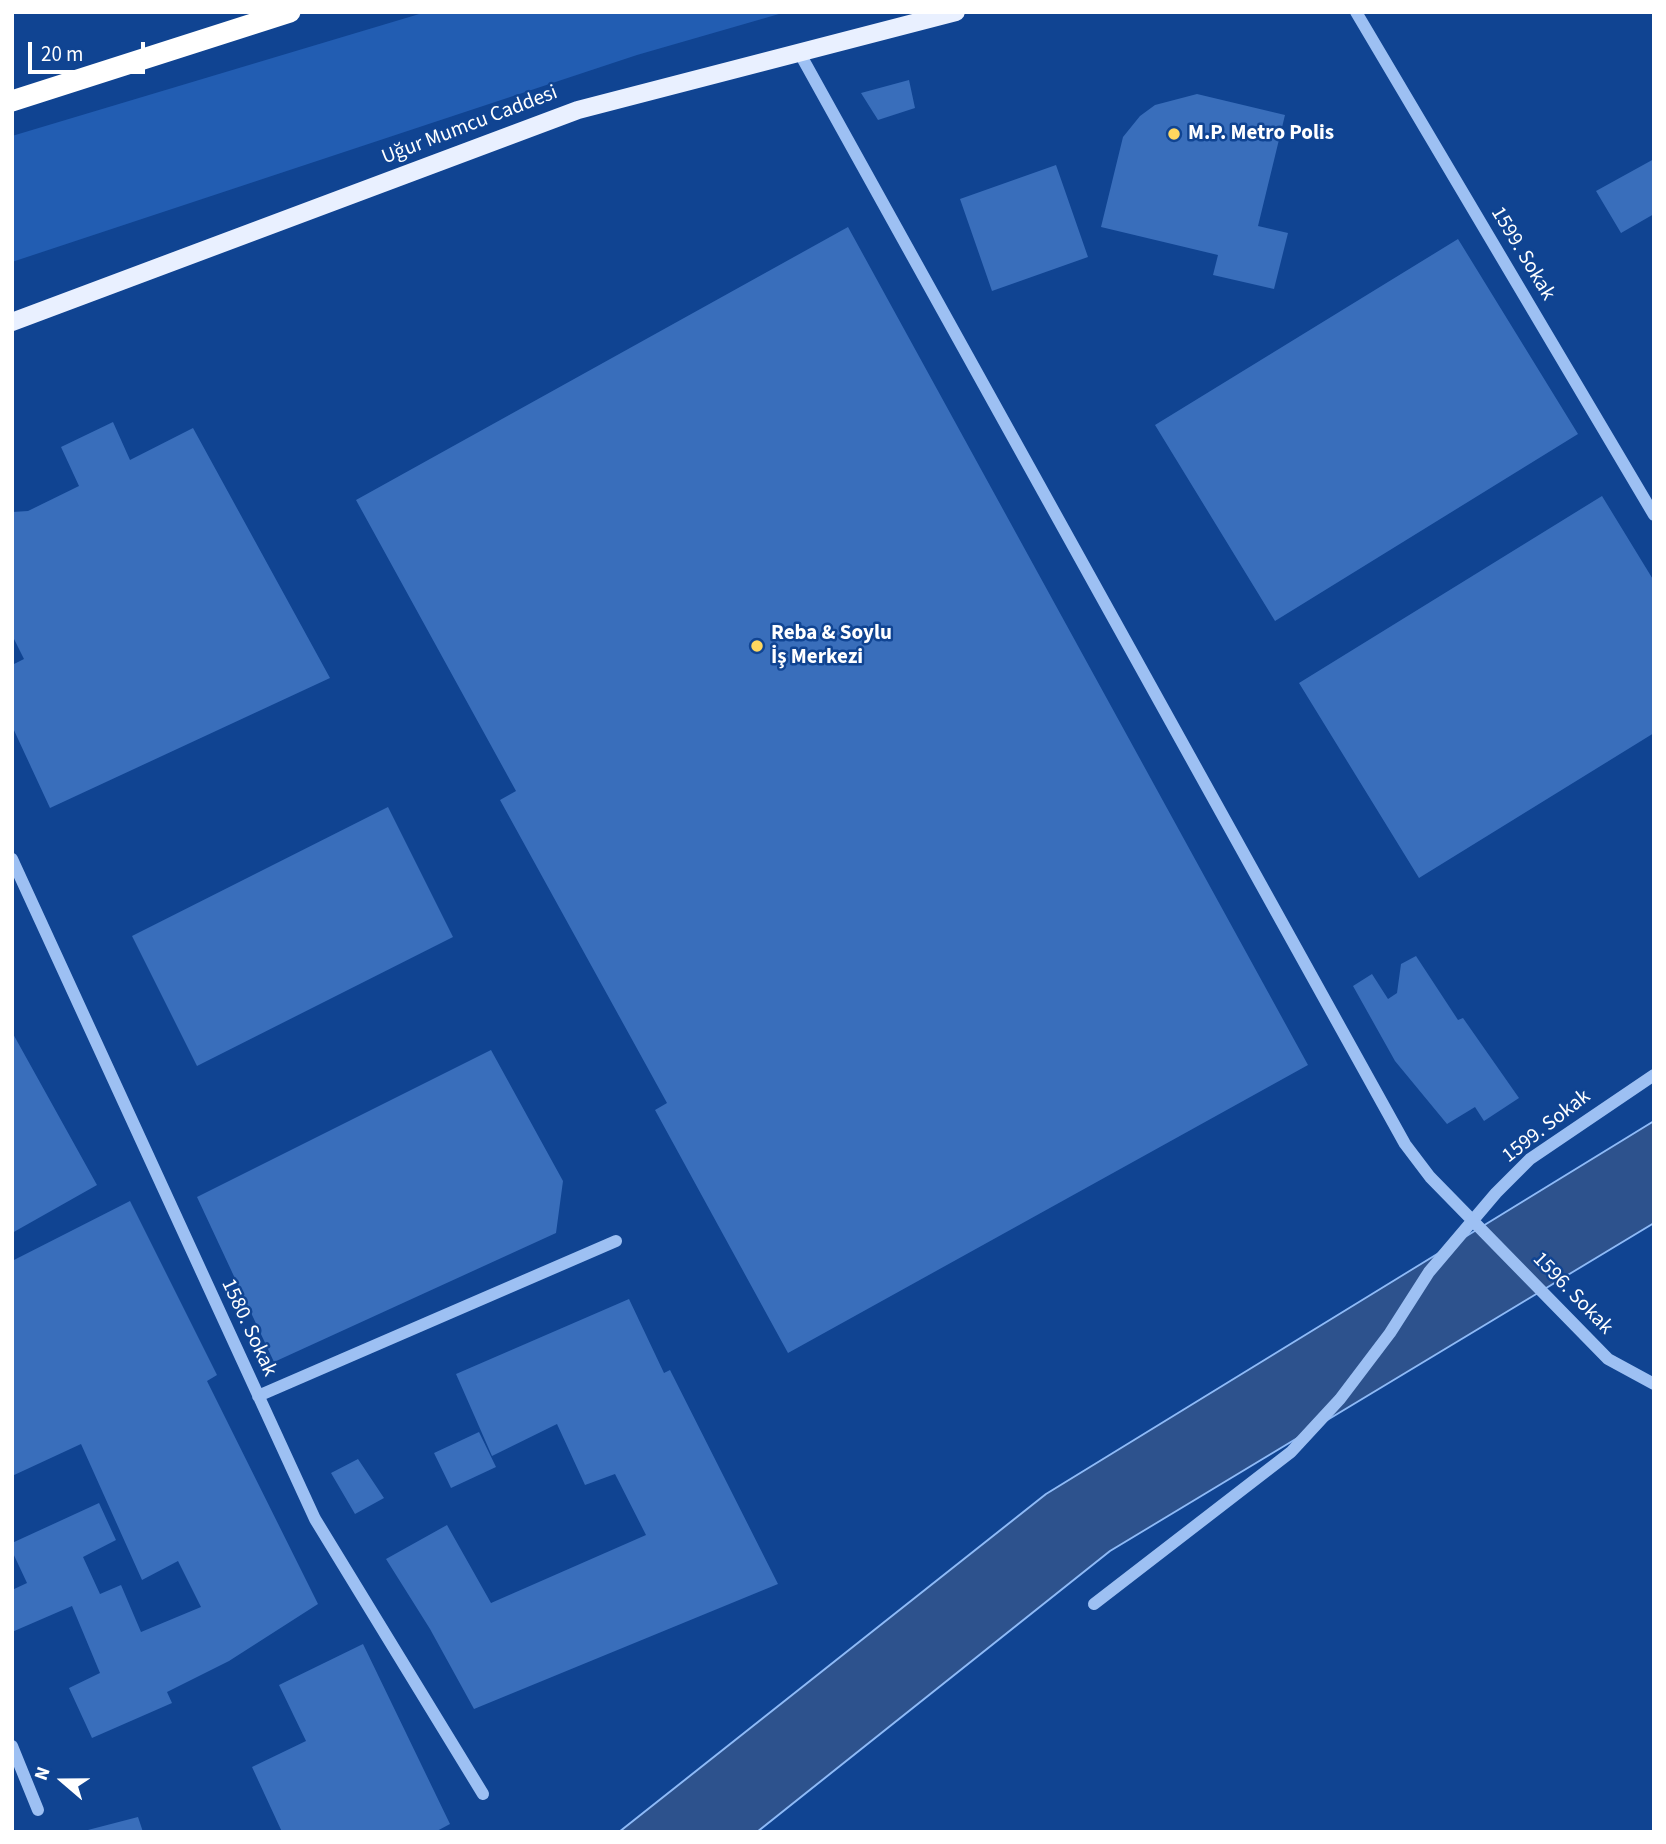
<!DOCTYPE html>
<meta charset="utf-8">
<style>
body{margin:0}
#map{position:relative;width:1666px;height:1844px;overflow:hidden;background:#104492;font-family:"Source Sans 3",sans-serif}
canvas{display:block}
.frame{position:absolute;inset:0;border:14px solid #fff;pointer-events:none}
.north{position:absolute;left:28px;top:1746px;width:70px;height:70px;-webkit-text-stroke:5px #104492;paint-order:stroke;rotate:290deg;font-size:19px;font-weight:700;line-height:28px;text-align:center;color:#fff}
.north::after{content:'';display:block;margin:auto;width:24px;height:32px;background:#fff;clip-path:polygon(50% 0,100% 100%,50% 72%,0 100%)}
.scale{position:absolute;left:28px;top:42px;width:117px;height:32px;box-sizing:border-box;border:4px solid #fff;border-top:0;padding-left:9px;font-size:21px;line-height:24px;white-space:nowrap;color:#fff;-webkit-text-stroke:5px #104492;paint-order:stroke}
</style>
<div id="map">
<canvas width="1666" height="1844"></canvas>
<div class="frame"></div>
<div class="north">N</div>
<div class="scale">20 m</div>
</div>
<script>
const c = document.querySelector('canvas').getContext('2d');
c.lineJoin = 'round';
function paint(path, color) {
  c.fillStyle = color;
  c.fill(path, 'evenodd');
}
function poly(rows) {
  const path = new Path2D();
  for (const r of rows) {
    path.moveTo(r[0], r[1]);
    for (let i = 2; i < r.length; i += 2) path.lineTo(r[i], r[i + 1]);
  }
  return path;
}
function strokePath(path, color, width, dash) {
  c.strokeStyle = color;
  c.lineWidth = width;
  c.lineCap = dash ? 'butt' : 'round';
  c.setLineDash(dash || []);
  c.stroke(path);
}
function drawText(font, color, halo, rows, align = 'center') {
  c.font = font + ' "Source Sans 3",sans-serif';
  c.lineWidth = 5;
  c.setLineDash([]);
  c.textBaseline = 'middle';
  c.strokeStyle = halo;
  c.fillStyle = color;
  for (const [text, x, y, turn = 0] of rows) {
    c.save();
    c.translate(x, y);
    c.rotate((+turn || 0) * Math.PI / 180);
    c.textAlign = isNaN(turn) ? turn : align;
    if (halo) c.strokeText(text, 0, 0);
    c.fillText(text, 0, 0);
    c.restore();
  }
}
const green = poly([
 [426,12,786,12,637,55,12,262,12,136]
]);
const water = poly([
 [1654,1121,1654,1223,1110,1551,757,1832,619,1832,1046,1494,1654,1121]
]);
const building = poly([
 [909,80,915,108,878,120,861,93],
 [1197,94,1285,115,1258,226,1288,233,1274,289,1213,275,1218,255,1101,227,1123,137,1140,116,1155,105],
 [1654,159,1654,214,1621,233,1596,191],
 [1056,165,1088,257,992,291,960,199],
 [848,227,1308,1065,788,1353,655,1110,667,1103,500,800,516,791,356,500],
 [1458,239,1578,434,1275,621,1155,425],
 [113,422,130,460,193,428,330,678,50,808,12,726,12,665,24,659,12,635,12,512,28,511,79,486,61,447],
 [1602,496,1654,581,1654,733,1419,878,1299,683],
 [388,807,453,937,197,1066,132,936],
 [1416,956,1458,1020,1463,1018,1519,1098,1484,1121,1475,1107,1447,1124,1395,1061,1353,986,1372,974,1388,999,1397,993,1401,964],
 [12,1032,97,1185,12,1233],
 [491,1050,563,1181,556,1233,274,1362,197,1197],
 [130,1201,217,1375,207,1381,318,1604,229,1661,167,1692,172,1703,92,1738,69,1688,100,1673,72,1606,12,1632,12,1590,27,1583,12,1551,12,1543,99,1503,116,1540,83,1557,100,1594,121,1585,141,1632,201,1607,178,1561,142,1580,81,1444,12,1476,12,1261],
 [629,1299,664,1373,670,1370,778,1584,474,1709,430,1629,386,1559,447,1525,491,1603,646,1535,615,1474,585,1485,557,1424,492,1456,456,1374],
 [479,1432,496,1467,451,1488,434,1453],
 [358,1459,384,1498,355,1514,331,1473],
 [363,1644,450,1824,435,1832,282,1832,252,1767,306,1741,279,1685],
 [138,1817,143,1832,84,1832,84,1831]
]);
const minor = poly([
 [1356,12,1654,515],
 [799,52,1405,1144,1430,1177,1608,1359,1654,1384],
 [12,859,315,1519,483,1794],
 [258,1396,616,1241],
 [1094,1604,1291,1452,1340,1399,1390,1333,1429,1272,1496,1193,1530,1159,1654,1075],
 [12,1746,38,1810]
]);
const major = poly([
 [12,322,578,110,956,12]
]);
const highway = poly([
 [12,101,290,12]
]);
const markers = [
 [1174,134,7,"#ffd75f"],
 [757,646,7,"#ffd75f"]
];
const streetNames = [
 ["Uğur Mumcu Caddesi",470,126,-21],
 ["1599. Sokak",1522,254,59],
 ["1599. Sokak",1547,1127,-38],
 ["1596. Sokak",1572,1294,46],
 ["1580. Sokak",248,1328,65]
];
const poiNames = [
 ["M.P. Metro Polis",1188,134],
 ["Reba & Soylu",771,634],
 ["İş Merkezi",771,658]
];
paint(green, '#225db2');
paint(water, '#2d528d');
strokePath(water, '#8ebaf7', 2);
paint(building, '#396ebb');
strokePath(minor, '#9dc0f3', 12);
strokePath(major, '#e9f0ff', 18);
strokePath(highway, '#fff', 21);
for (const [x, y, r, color] of markers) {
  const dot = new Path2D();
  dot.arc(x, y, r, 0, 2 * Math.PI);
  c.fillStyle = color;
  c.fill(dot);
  strokePath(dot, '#104492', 2.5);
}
drawText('21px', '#fff', '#104492', streetNames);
drawText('bold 21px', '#fff', '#104492', poiNames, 'left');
</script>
